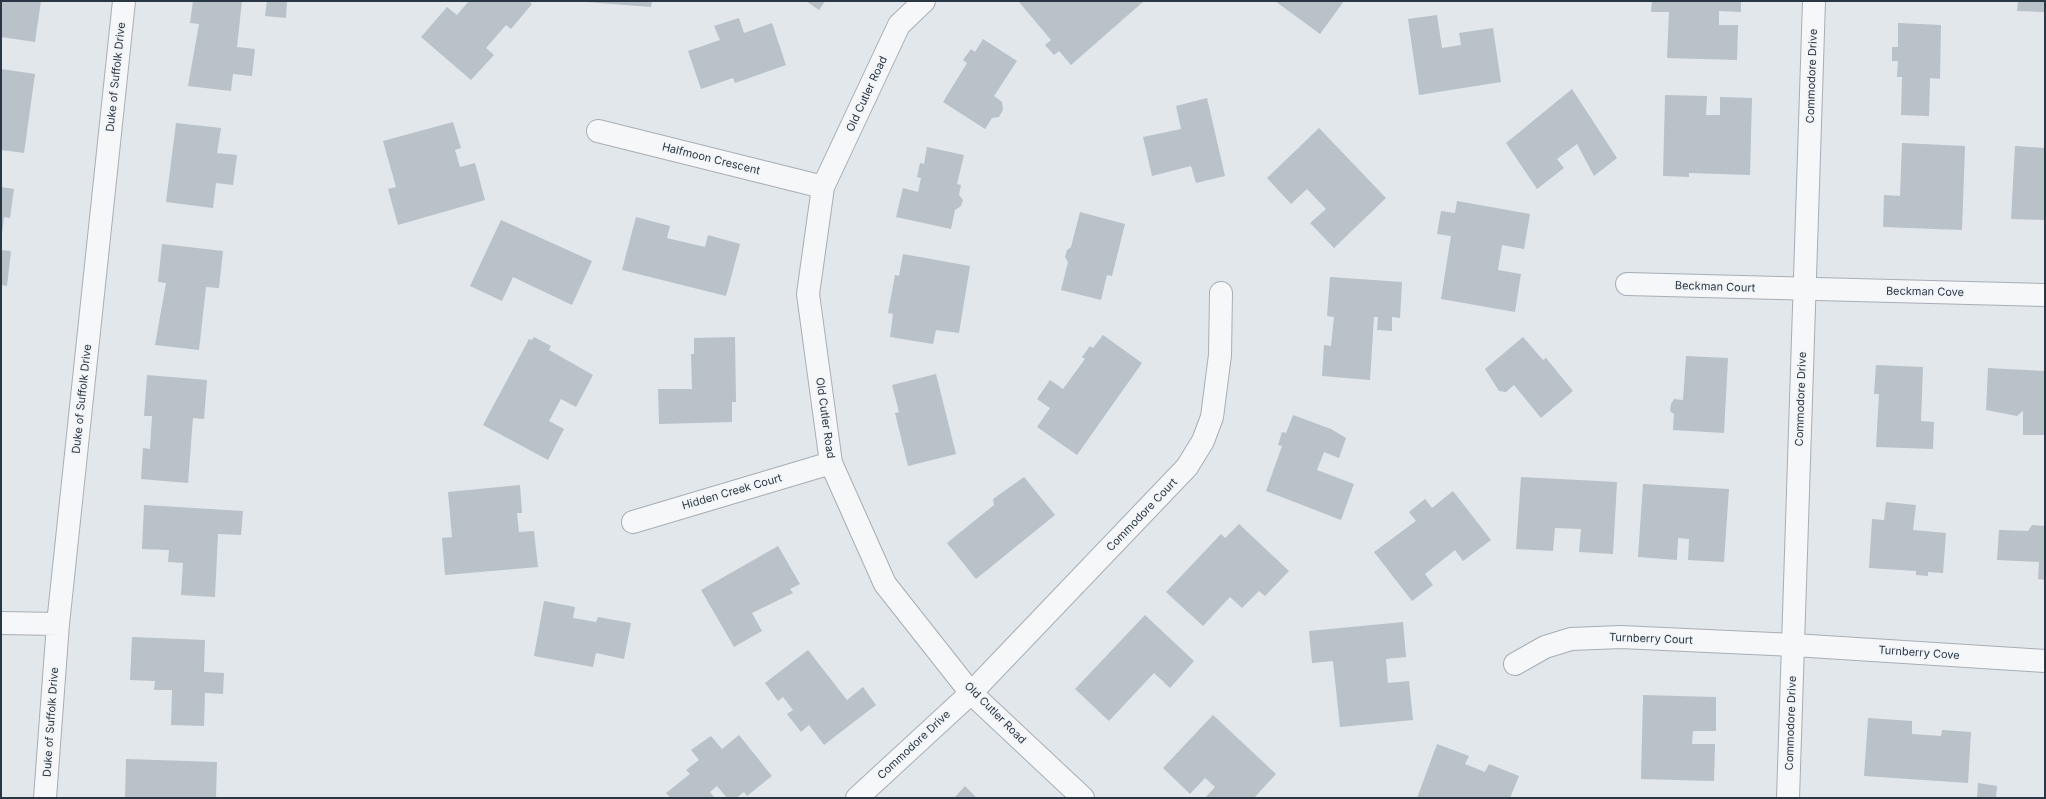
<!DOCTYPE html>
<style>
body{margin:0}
#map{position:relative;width:2046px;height:799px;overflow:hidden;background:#e2e7eb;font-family:Inter,sans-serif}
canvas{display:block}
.frame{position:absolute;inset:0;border:2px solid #293644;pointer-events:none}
</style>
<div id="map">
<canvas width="2046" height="799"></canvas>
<div class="frame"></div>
</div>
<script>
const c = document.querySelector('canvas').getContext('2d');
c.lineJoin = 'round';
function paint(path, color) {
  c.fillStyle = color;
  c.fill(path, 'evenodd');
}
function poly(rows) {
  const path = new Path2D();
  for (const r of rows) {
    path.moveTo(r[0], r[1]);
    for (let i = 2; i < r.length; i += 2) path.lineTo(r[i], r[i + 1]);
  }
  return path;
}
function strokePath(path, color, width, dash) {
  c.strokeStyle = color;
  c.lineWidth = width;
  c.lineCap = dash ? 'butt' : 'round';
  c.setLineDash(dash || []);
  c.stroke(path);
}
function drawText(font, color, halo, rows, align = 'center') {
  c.font = font + ' Inter,sans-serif';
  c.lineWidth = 3;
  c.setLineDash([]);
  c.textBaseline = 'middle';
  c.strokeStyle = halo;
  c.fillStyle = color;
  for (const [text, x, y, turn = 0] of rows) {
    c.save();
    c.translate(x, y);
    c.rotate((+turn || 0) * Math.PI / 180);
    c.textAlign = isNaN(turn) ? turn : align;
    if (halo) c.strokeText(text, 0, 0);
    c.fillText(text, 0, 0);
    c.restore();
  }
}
const building = poly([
 [1,1,41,1,35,42,1,37],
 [193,1,242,1,237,47,255,49,252,76,233,74,231,91,188,86,199,24,190,23],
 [267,1,287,1,286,18,265,16],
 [469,1,529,1,532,4,511,29,506,25,486,48,494,55,471,80,421,37,447,7,457,15],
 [573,1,652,1,651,7],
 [806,1,825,1,819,10],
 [1020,1,1144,1,1071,65,1059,51,1054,55,1045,45,1051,40,1019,2],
 [1275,1,1344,1,1320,34],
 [1652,1,1741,1,1741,12,1719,11,1719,25,1738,25,1737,60,1667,58,1669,12,1651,12],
 [2018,1,2045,1,2045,12,2017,11],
 [1437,15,1442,48,1461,45,1459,33,1493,28,1501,82,1419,95,1408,19],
 [739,18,744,33,772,23,786,65,735,83,733,78,701,89,688,51,720,40,714,26],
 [1898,23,1941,25,1940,79,1930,78,1929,116,1901,115,1902,77,1897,77,1898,61,1892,61,1892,47,1898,47],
 [983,39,1017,61,994,96,1002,102,1003,110,999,117,992,118,985,129,943,102,967,63,963,60,971,49,975,52],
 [1,69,35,74,24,153,1,150],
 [1572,89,1617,158,1594,176,1577,144,1557,159,1564,168,1537,189,1506,143],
 [1665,95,1707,96,1706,115,1720,115,1720,97,1752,98,1750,175,1689,173,1689,177,1663,176],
 [1207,98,1225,176,1196,183,1191,166,1152,176,1143,137,1181,129,1176,106],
 [453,122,461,148,455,150,460,167,475,163,485,200,398,225,388,189,396,187,383,141],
 [176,123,221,128,217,153,237,155,233,185,216,183,213,208,166,202],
 [1319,128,1386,198,1334,248,1310,223,1326,209,1307,189,1291,204,1267,178],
 [1902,143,1965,146,1962,230,1883,227,1884,195,1900,196],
 [2015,146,2045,148,2045,220,2011,219],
 [927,147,964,155,957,184,961,185,959,195,963,200,961,206,955,210,951,229,896,217,903,188,918,192,921,178,917,177,920,163,924,164],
 [1,187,14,189,10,218,4,217,2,234],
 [1457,201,1530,214,1524,249,1502,245,1498,270,1521,274,1515,312,1441,299,1451,236,1437,234,1441,211,1455,213],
 [1080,212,1125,224,1112,276,1107,275,1101,300,1061,290,1068,262,1065,257,1067,250,1071,247],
 [636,217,670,226,667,238,671,239,705,247,708,235,740,244,726,296,622,270],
 [501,220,592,261,572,305,513,277,502,301,470,286],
 [162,244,223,251,219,288,206,287,199,350,155,345,166,283,158,282],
 [1,250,11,251,7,286,1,285],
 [903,254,970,266,959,333,936,330,933,344,890,337,893,314,888,313,895,275,899,276],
 [1330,277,1402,282,1400,318,1392,317,1392,331,1377,330,1378,317,1374,317,1370,380,1322,376,1324,345,1331,346,1334,317,1327,316],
 [1103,335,1142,363,1077,455,1037,427,1050,408,1037,399,1050,380,1063,389,1085,359,1082,357,1090,346,1093,348],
 [534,337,551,346,549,350,593,375,576,407,561,399,549,421,564,429,548,460,483,425,529,339,532,340],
 [735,337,736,402,732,402,732,422,659,424,658,389,692,389,691,354,694,354,694,338],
 [1523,337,1543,360,1546,358,1573,391,1541,418,1514,385,1506,392,1499,391,1485,369],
 [1686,356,1728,358,1724,433,1673,430,1674,414,1670,411,1671,404,1674,399,1683,400],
 [1876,365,1923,367,1921,421,1934,422,1933,449,1876,447,1879,394,1874,394],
 [1988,368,2045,371,2045,435,2023,435,2023,411,2017,416,1986,410],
 [936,374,956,454,908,466,895,413,899,412,892,385],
 [147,375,207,380,204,419,193,418,188,483,141,479,143,448,150,449,152,416,144,416],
 [1293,415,1331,429,1346,438,1339,458,1324,452,1317,470,1354,484,1341,520,1266,491,1282,446,1278,445,1282,432,1286,433],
 [1024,477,1055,515,976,579,947,543,994,505,993,499],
 [1521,477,1617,482,1613,554,1579,552,1581,529,1555,528,1553,551,1516,549],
 [1643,484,1729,489,1724,562,1688,560,1689,539,1678,538,1677,560,1638,557],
 [520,485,522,513,517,513,519,532,534,531,538,567,445,575,442,538,452,537,448,492],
 [1453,491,1491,540,1463,561,1455,550,1425,574,1433,585,1412,601,1374,552,1416,521,1409,512,1425,499,1432,508],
 [1886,502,1916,505,1913,530,1946,533,1943,573,1928,572,1928,576,1916,575,1916,571,1869,568,1872,519,1884,520],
 [144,505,243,511,241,535,218,534,215,597,181,595,183,563,168,562,169,550,142,549],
 [1239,524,1289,571,1265,596,1259,591,1242,608,1230,597,1203,626,1166,592,1221,534,1225,538],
 [2032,525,2045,526,2045,580,2038,579,2039,562,1997,560,1999,530,2028,531],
 [778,546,800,584,790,589,793,593,752,613,762,631,734,647,701,590],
 [544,601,575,607,573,618,596,622,598,617,631,623,624,659,596,653,593,667,534,656],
 [1145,615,1194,661,1170,688,1154,673,1109,721,1075,689],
 [1403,622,1406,657,1386,659,1388,683,1409,681,1413,720,1340,727,1333,661,1312,663,1309,631],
 [132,637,205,640,204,672,224,673,223,694,205,693,204,726,171,725,172,690,154,690,155,681,130,680],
 [808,650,847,700,863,687,876,705,824,745,809,725,801,732,787,714,793,710,783,697,778,701,765,683],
 [1643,695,1716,697,1716,731,1693,731,1692,744,1715,744,1714,781,1641,779],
 [1213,715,1276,774,1254,798,1205,798,1215,787,1205,778,1190,794,1163,768],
 [1868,718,1912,721,1912,734,1941,736,1942,730,1971,732,1968,783,1864,776],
 [739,735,772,776,747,796,744,792,736,798,727,798,717,786,710,792,715,798,671,798,666,793,690,774,686,770,699,760,691,750,711,736,722,749],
 [1437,744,1469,756,1465,764,1485,772,1489,764,1519,776,1510,798,1417,798],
 [126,759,217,762,216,798,125,798],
 [1978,783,1997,786,1996,798,1977,798],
 [965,786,977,798,954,798]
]);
const minor = poly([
 [924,1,899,25,823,187,808,294,831,463,885,584,971,693,1083,798],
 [598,131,823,187],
 [1627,284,2045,295],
 [633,522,831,463],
 [1,623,58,624],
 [1515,664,1545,647,1571,639,1621,637,1794,645,2045,661],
 [45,798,58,624,124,1],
 [857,798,971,693,1187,467,1203,441,1212,417,1220,355,1221,293],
 [1788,798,1814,1]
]);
const streetNames = [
 ["Commodore Drive",1812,76,-88],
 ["Duke of Suffolk Drive",116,77,-84],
 ["Old Cutler Road",867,94,-65],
 ["Halfmoon Crescent",711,159,14],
 ["Beckman Court",1715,287,2],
 ["Beckman Cove",1925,292,1],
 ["Duke of Suffolk Drive",82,399,-84],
 ["Commodore Drive",1801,399,-88],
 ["Old Cutler Road",825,418,82],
 ["Hidden Creek Court",732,492,-16],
 ["Commodore Court",1142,515,-46],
 ["Turnberry Court",1651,639,2],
 ["Turnberry Cove",1919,653,4],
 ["Old Cutler Road",995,713,45],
 ["Duke of Suffolk Drive",51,722,-86],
 ["Commodore Drive",1791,723,-88],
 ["Commodore Drive",914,745,-43]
];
paint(building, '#b9c1c9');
strokePath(minor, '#a7aeb6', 24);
strokePath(minor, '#f5f7f9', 22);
drawText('11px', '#293644', '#f2f5f8', streetNames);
</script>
